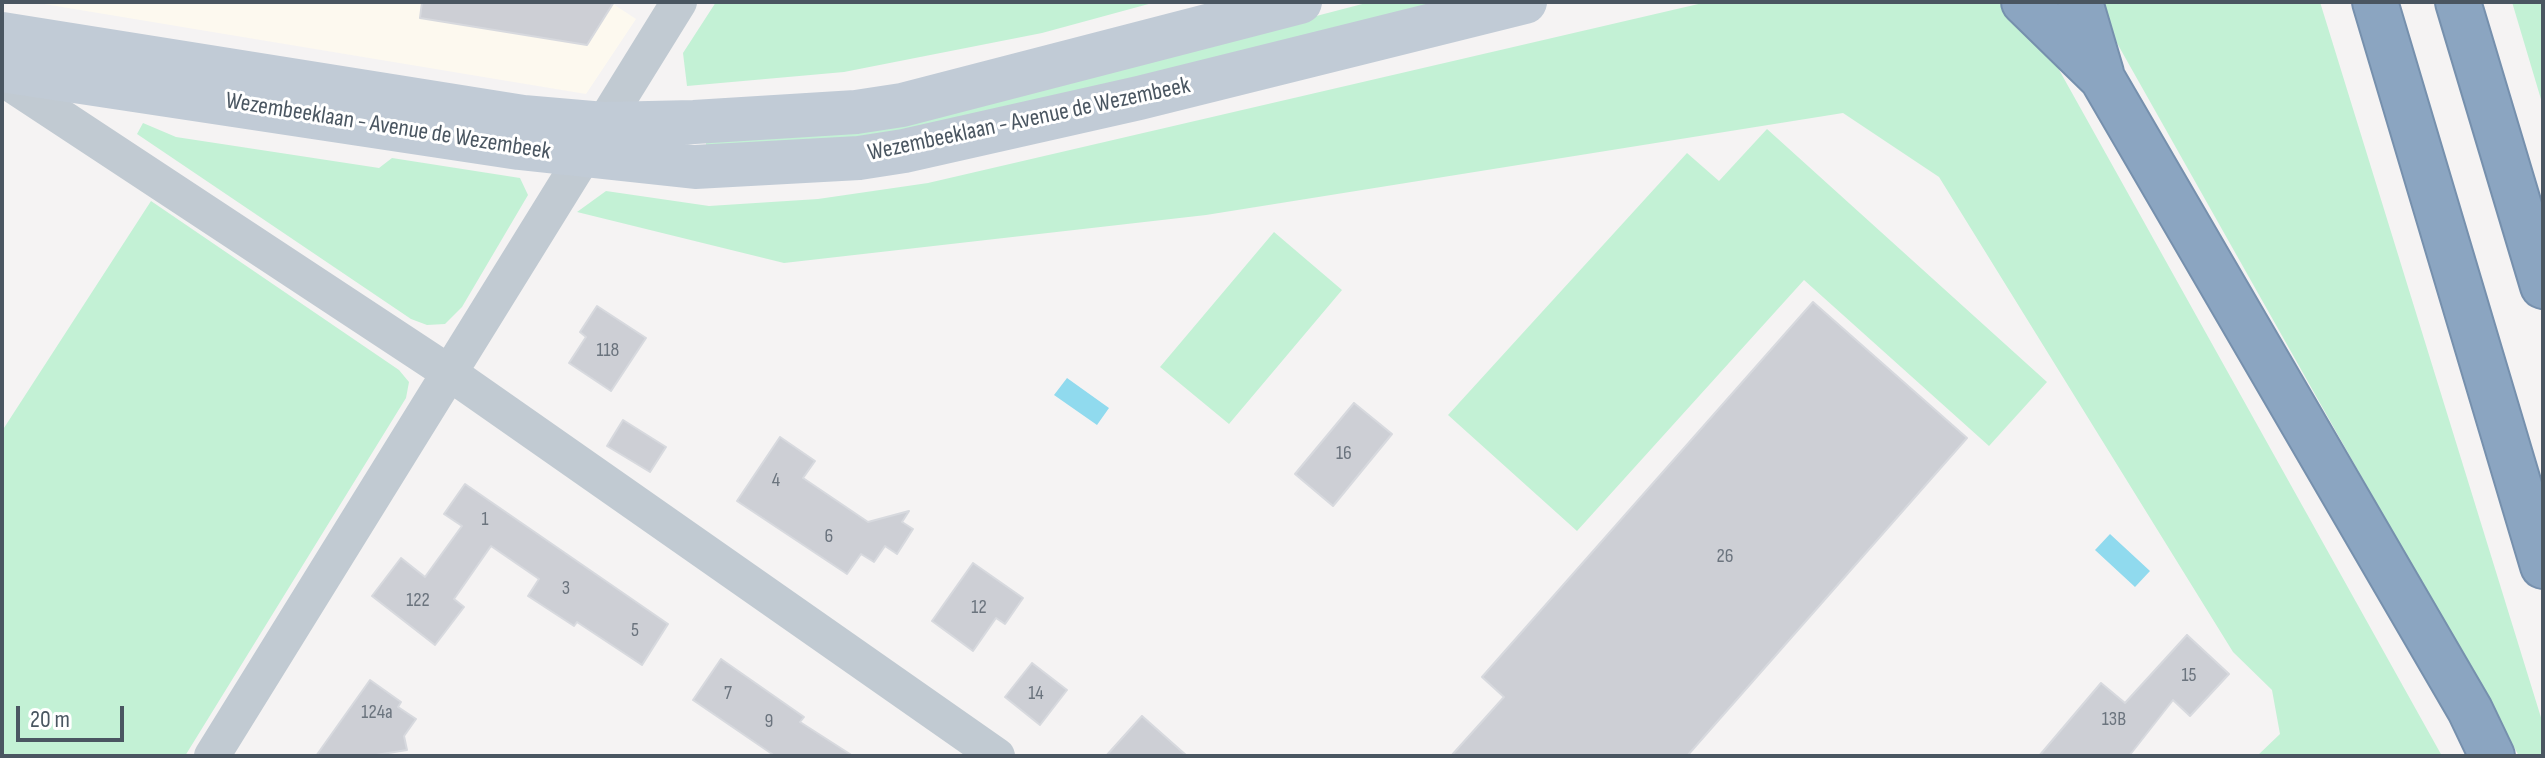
<!DOCTYPE html>
<style>
body{margin:0}
#map{position:relative;width:2545px;height:758px;overflow:hidden;background:#f5f3f3;font-family:"Sofia Sans Condensed",sans-serif}
canvas{display:block}
.frame{position:absolute;inset:0;border:4px solid #4a5661;pointer-events:none}
.scale{position:absolute;left:16px;top:706px;width:108px;height:36px;box-sizing:border-box;border:4px solid #4a5661;border-top:0;padding-left:10px;font-size:24px;line-height:28px;white-space:nowrap;color:#4a5661;-webkit-text-stroke:6px #fff;paint-order:stroke}
</style>
<div id="map">
<canvas width="2545" height="758"></canvas>
<div class="frame"></div>
<div class="scale">20 m</div>
</div>
<script>
const c = document.querySelector('canvas').getContext('2d');
c.lineJoin = 'round';
function paint(path, color) {
  c.fillStyle = color;
  c.fill(path, 'evenodd');
}
function poly(rows) {
  const path = new Path2D();
  for (const r of rows) {
    path.moveTo(r[0], r[1]);
    for (let i = 2; i < r.length; i += 2) path.lineTo(r[i], r[i + 1]);
  }
  return path;
}
function strokePath(path, color, width, dash) {
  c.strokeStyle = color;
  c.lineWidth = width;
  c.lineCap = dash ? 'butt' : 'round';
  c.setLineDash(dash || []);
  c.stroke(path);
}
function drawText(font, color, halo, rows, align = 'center') {
  c.font = font + ' "Sofia Sans Condensed",sans-serif';
  c.lineWidth = 6;
  c.setLineDash([]);
  c.textBaseline = 'middle';
  c.strokeStyle = halo;
  c.fillStyle = color;
  for (const [text, x, y, turn = 0] of rows) {
    c.save();
    c.translate(x, y);
    c.rotate((+turn || 0) * Math.PI / 180);
    c.textAlign = isNaN(turn) ? turn : align;
    if (halo) c.strokeText(text, 0, 0);
    c.fillText(text, 0, 0);
    c.restore();
  }
}
const commercial = poly([
 [32,2,610,2,636,19,586,94]
]);
const green = poly([
 [716,2,1156,2,1042,33,844,72,687,86,683,53],
 [1370,2,1470,2,862,141,706,153,706,139,1009,96],
 [1707,2,1998,2,2043,41,2442,756,2257,756,2280,734,2272,690,2233,652,1939,177,1843,113,1206,215,784,263,577,212,606,191,709,206,818,199,928,183],
 [2098,2,2320,2,2543,724,2543,756,2519,756,2113,36],
 [2512,2,2543,2,2543,106],
 [143,123,176,137,379,168,392,158,520,178,528,195,462,307,445,324,427,325,411,319,137,134],
 [1767,129,2047,382,1989,446,1804,280,1577,531,1448,415,1687,153,1719,181],
 [151,201,399,370,409,382,406,398,185,756,6,756,2,753,2,431],
 [1274,232,1342,290,1229,424,1160,367]
]);
const water = poly([
 [1067,378,1109,408,1097,425,1054,395],
 [2110,534,2150,571,2135,587,2095,550]
]);
const building = poly([
 [422,2,614,2,587,45,420,18,422,2],
 [1813,302,1967,438,1687,756,1451,756,1504,697,1482,677,1813,302],
 [597,306,646,338,611,391,569,363,586,337,580,332,597,306],
 [1354,403,1392,434,1333,506,1295,474,1354,403],
 [623,420,666,447,650,472,607,446,623,420],
 [780,437,815,461,803,478,868,522,909,511,902,522,913,529,897,554,885,546,874,562,861,554,847,574,737,501,780,437],
 [465,484,668,624,642,665,577,622,574,626,528,596,539,579,491,546,454,599,464,607,435,645,372,596,401,558,425,577,462,526,444,514,465,484],
 [973,563,1023,598,1005,624,996,618,973,651,932,621,973,563],
 [2187,635,2229,674,2190,716,2173,700,2129,756,2039,756,2101,683,2125,703,2187,635],
 [721,659,804,717,800,722,853,756,775,756,693,700,721,659],
 [1032,663,1067,690,1040,725,1005,697,1032,663],
 [370,680,401,702,398,707,416,719,404,736,407,750,370,756,316,756,370,680],
 [1142,716,1187,756,1106,756,1142,716]
]);
const minor = poly([
 [2,78,451,374,997,756],
 [212,756,679,2]
]);
const secondary = poly([
 [2,34,523,117,604,124,694,122,856,112,902,105,1300,2],
 [2,70,519,148,695,167,859,158,904,151,1139,98,1525,2]
]);
const motorway = poly([
 [2024,2,2102,78,2470,710,2492,756],
 [2080,2,2101,73],
 [2375,2,2543,566],
 [2458,2,2543,286]
]);
const numberNames = [
 ["118",608,351],
 ["16",1344,454],
 ["4",776,481],
 ["1",485,520],
 ["6",829,537],
 ["26",1725,557],
 ["3",566,589],
 ["122",418,601],
 ["12",979,608],
 ["5",635,631],
 ["15",2189,676],
 ["7",728,694],
 ["14",1036,694],
 ["124a",377,713],
 ["13B",2114,720],
 ["9",769,722]
];
const streetNames = [
 ["Wezembeeklaan - Avenue de Wezembeek",1029,120,-12],
 ["Wezembeeklaan - Avenue de Wezembeek",388,127,9]
];
paint(commercial, '#fdf9ef');
paint(green, '#c3f1d5');
paint(water, '#90daee');
paint(building, '#cdcfd5');
strokePath(building, '#d7d9de', 2);
strokePath(motorway, '#7690ad', 48);
strokePath(minor, '#c1cad2', 36);
strokePath(secondary, '#c1cbd6', 44);
strokePath(motorway, '#8ba5c1', 44);
drawText('20px', '#6b747e', null, numberNames);
drawText('24px', '#4a5661', '#fff', streetNames);
</script>
